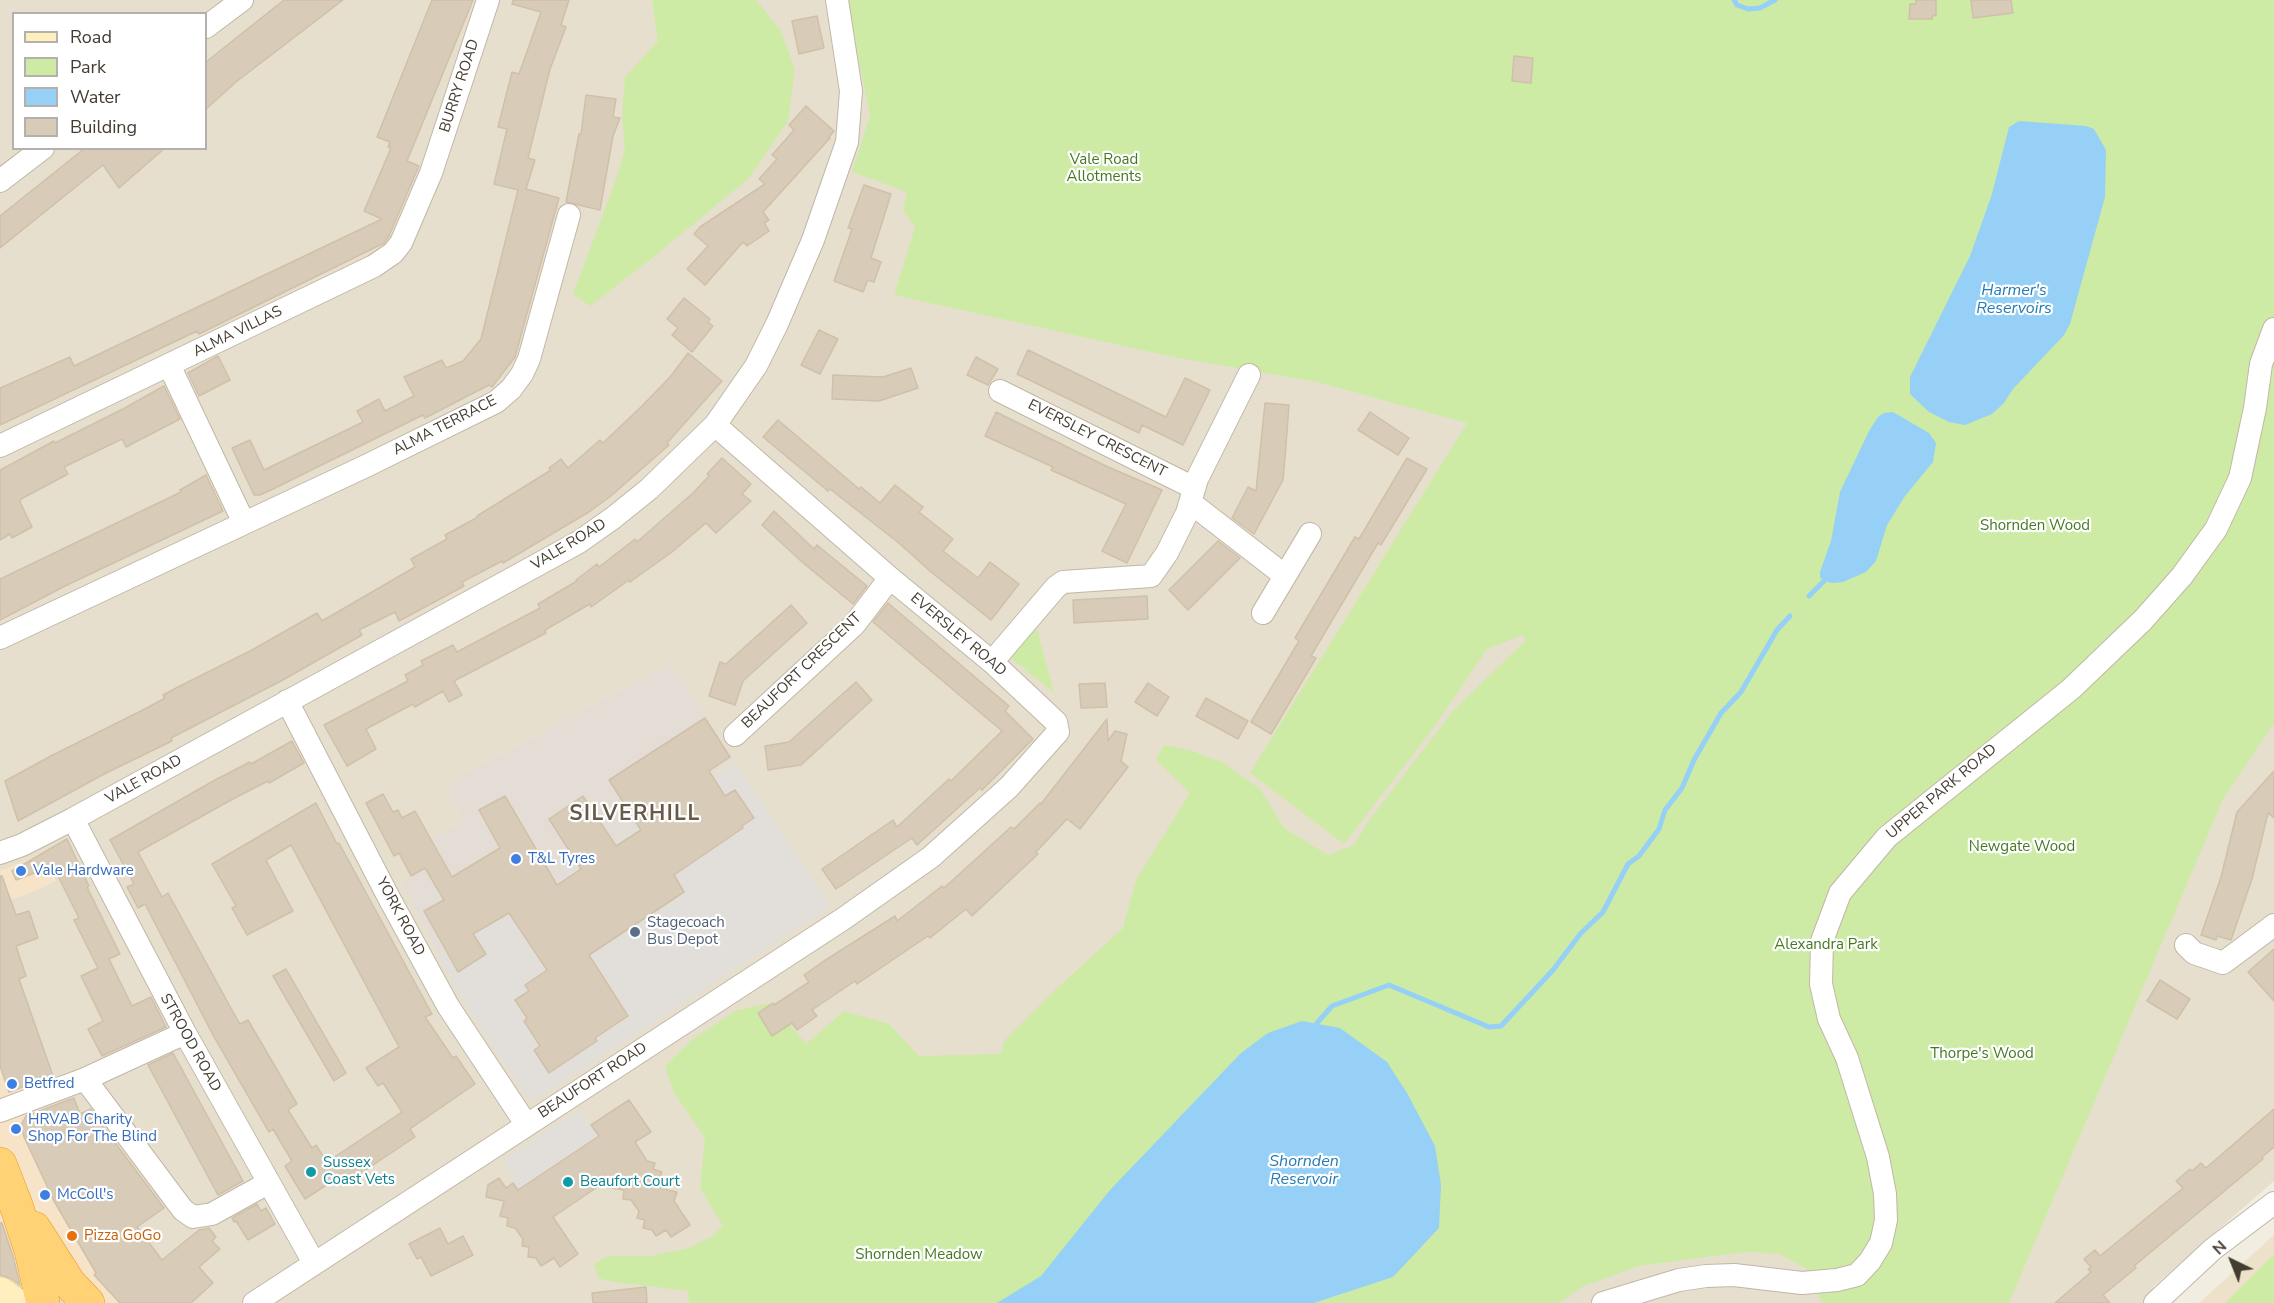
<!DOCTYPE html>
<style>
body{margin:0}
#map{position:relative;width:2274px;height:1303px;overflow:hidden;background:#f2ede1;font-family:"Nunito Sans",sans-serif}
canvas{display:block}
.legend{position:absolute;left:12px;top:12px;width:195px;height:138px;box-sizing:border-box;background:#fff;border:2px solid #b4b1ad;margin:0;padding:8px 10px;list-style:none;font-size:18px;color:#443c31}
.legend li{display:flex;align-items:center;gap:12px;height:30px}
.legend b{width:30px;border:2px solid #b4b1ad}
.north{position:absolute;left:2202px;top:1231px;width:60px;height:60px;-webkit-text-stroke:4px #fff;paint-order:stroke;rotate:317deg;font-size:16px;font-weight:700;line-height:24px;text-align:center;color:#443c31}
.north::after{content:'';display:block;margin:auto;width:21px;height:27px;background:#443c31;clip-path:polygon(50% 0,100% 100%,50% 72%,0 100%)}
</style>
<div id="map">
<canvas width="2274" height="1303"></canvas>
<ul class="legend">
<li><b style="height:8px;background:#ffeebe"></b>Road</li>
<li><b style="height:16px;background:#cdeba5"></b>Park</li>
<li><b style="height:16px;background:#96d0f6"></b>Water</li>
<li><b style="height:16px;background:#d8cbb8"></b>Building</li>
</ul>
<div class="north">N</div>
</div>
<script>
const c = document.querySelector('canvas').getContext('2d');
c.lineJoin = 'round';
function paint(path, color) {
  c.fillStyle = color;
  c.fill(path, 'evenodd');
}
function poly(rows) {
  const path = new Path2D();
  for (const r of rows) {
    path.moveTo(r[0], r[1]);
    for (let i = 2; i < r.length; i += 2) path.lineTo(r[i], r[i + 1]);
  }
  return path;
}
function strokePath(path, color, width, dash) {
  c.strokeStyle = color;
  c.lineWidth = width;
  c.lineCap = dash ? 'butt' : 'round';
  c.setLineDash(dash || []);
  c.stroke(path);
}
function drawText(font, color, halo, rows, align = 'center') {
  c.font = font + ' "Nunito Sans",sans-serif';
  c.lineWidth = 4.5;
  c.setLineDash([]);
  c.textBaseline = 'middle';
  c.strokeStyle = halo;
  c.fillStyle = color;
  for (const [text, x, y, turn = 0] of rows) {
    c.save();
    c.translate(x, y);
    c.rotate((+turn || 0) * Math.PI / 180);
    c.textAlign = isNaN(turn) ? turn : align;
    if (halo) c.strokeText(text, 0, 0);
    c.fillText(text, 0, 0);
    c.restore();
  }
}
const residential = poly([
 [0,0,2274,0,2274,1181,2153,1287,2166,1303,0,1303],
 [14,14,206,14,206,148,14,148]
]);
const commercial = poly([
 [42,853,56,881,35,891,0,904,0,871],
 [0,980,45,1112,171,1303,102,1303,74,1275,14,1285,0,1275]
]);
const industrial = poly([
 [670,664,733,759,559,881,439,954,402,883,444,859,433,839,465,820,445,785]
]);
const education = poly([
 [2274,1235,2274,1303,2199,1303]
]);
const green = poly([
 [652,0,756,0,781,31,795,70,788,121,749,178,651,259,590,306,573,294,617,177,625,148,622,115,625,77,658,41],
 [847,0,2274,0,2274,723,2223,799,2009,1303,1822,1303,1807,1269,1779,1254,1745,1252,1638,1266,1582,1287,1559,1303,689,1303,688,1291,614,1282,598,1278,594,1264,609,1256,651,1256,689,1248,713,1236,723,1226,700,1188,705,1138,673,1091,665,1066,693,1039,737,1010,770,1003,806,1044,844,1011,889,1024,919,1056,1001,1054,1004,1041,1054,991,1123,928,1136,880,1190,793,1156,760,1164,745,1192,751,1222,762,1260,789,1284,828,1328,855,1354,845,1370,819,1453,711,1526,640,1522,635,1487,649,1434,727,1344,844,1250,773,1467,423,1317,382,1178,358,894,295,915,227,903,211,907,192,852,172,870,116],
 [1036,626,1054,693,1010,657],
 [2274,1254,2274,1303,2225,1303]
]);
const parking = poly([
 [735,763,831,906,531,1102,479,1025,438,957],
 [579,1110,599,1136,518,1190,513,1183,515,1179,503,1160]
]);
const water = poly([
 [2019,121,2086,126,2094,129,2106,150,2105,197,2070,324,2064,335,2013,389,2004,403,1992,414,1965,425,1949,422,1929,412,1910,394,1910,377,1970,256,1992,194,2009,127],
 [1893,412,1929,433,1936,443,1933,462,1905,496,1887,525,1876,561,1866,572,1843,582,1833,583,1824,581,1820,577,1820,572,1831,541,1840,492,1869,431,1878,417,1884,413],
 [1302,1021,1340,1028,1387,1062,1407,1093,1435,1146,1441,1185,1439,1228,1393,1277,1314,1303,997,1303,1041,1276,1110,1190,1241,1053,1268,1033]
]);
const stream = poly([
 [1734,0,1737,5,1748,9,1760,8,1775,0],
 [1809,596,1824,581],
 [1317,1023,1332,1006,1389,985,1489,1027,1501,1026,1553,970,1581,933,1603,912,1628,864,1639,856,1659,829,1665,810,1682,788,1694,760,1721,713,1741,692,1777,630,1790,616]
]);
const building = poly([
 [284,0,343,0,236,82,206,109,206,62,284,0],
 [432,0,473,0,407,161,419,166,418,168,389,236,384,243,199,334,197,331,0,425,0,388,70,357,74,366,382,219,364,211,391,148,388,147,390,142,377,137,432,0],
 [513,0,569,0,561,25,566,27,550,69,528,158,535,160,526,189,559,198,515,357,492,387,489,385,425,418,423,415,273,489,260,495,254,495,232,448,250,440,264,470,363,422,357,411,379,399,385,411,414,396,404,377,442,360,446,368,463,361,481,339,518,190,494,184,507,129,498,127,512,72,519,74,541,12,512,4,513,0],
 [1916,0,1936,0,1936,16,1933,15,1932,19,1909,19,1910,4,1916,4,1916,0],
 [1971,0,2011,0,2013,13,1973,18,1971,0],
 [817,16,824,48,799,54,792,21,817,16],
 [1514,56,1533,58,1531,83,1512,81,1514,56],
 [586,95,616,99,613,117,620,118,613,136,600,210,566,202,579,134,581,134,586,95],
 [806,106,834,131,829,137,830,138,763,212,769,220,764,223,769,231,747,246,743,242,705,285,687,269,708,246,694,234,700,227,765,184,759,179,777,159,772,155,794,130,789,125,806,106],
 [85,148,165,148,119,188,103,165,0,248,0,216,85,148],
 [864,185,891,194,871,258,881,262,874,282,868,280,863,292,834,281,852,229,848,228,864,185],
 [684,298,710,319,708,322,713,326,692,352,672,335,678,328,667,319,684,298],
 [819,330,838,339,820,374,801,365,819,330],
 [1028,350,1166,417,1185,378,1210,390,1183,445,1142,425,1139,433,1017,374,1028,350],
 [688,353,722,381,667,443,669,445,611,496,589,512,503,563,502,561,462,582,464,586,399,621,395,612,359,630,362,635,281,681,171,738,172,741,106,773,18,821,5,781,49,757,143,710,165,698,163,695,178,687,252,650,317,613,322,621,415,567,411,559,447,539,445,535,478,517,477,516,551,470,549,468,561,459,568,468,600,440,603,443,642,406,671,376,688,353],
 [218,356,230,380,199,396,188,373,218,356],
 [976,357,998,369,988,385,967,375,976,357],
 [911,368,918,388,879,401,832,399,833,375,883,377,911,368],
 [164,386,180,419,126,447,122,439,64,467,68,474,21,499,20,502,32,527,12,538,10,534,0,540,0,470,54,441,55,443,123,409,164,386],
 [1265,403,1289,405,1285,458,1283,480,1254,534,1232,518,1248,487,1256,491,1265,403],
 [996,412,1108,467,1162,490,1127,563,1102,551,1126,504,1051,470,1053,467,985,436,996,412],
 [1370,412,1409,438,1398,455,1358,430,1370,412],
 [778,420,859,489,861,487,880,503,895,485,923,507,919,512,953,539,943,551,978,578,990,562,1019,584,991,620,931,572,900,544,830,489,828,491,763,437,778,420],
 [722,458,751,484,742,494,751,501,716,533,706,523,672,552,630,582,629,580,591,607,590,604,545,630,546,633,454,681,462,695,449,702,443,691,415,707,413,704,366,729,376,749,347,766,324,725,408,681,405,675,423,665,421,661,453,645,457,652,540,608,538,604,577,581,576,580,597,564,599,567,635,539,637,542,693,493,709,476,707,474,722,458],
 [1407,458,1427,469,1381,545,1378,543,1311,656,1316,658,1271,734,1251,722,1299,641,1295,638,1355,537,1359,539,1407,458],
 [206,475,223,511,65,586,0,620,0,579,181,492,180,490,206,475],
 [774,511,814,549,817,545,867,586,853,604,802,562,762,525,774,511],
 [1218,541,1240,558,1188,610,1169,590,1218,541],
 [1147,596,1148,619,1074,623,1073,600,1147,596],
 [888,603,1009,706,1005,711,1033,739,982,790,980,788,917,845,912,838,836,889,822,869,893,820,897,827,949,779,951,781,1002,731,873,622,888,603],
 [791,605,807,623,743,681,735,705,709,696,720,662,726,664,791,605],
 [856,682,872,700,801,765,768,770,765,746,789,742,856,682],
 [1105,683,1107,707,1081,708,1079,684,1105,683],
 [1148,683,1169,697,1157,716,1135,702,1148,683],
 [1206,698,1248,721,1238,739,1196,716,1206,698],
 [705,718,730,757,709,771,725,796,735,790,754,818,742,826,743,828,674,875,684,892,589,955,628,1016,595,1038,597,1041,549,1073,534,1050,540,1046,524,1021,527,1018,515,1000,529,991,525,985,547,970,509,913,473,934,486,954,458,972,424,911,444,900,425,868,411,876,399,853,394,856,366,803,383,794,393,812,398,810,402,818,415,811,452,877,500,848,479,810,505,796,557,885,581,869,549,819,583,796,616,846,641,830,609,780,705,718],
 [1107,719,1108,741,1115,731,1127,734,1121,761,1128,767,1080,829,1067,819,1036,852,1038,854,972,916,966,909,930,938,928,936,857,984,855,981,812,1010,817,1016,797,1030,792,1023,772,1036,758,1013,773,1003,774,1005,809,982,804,975,824,961,895,916,897,921,942,886,944,888,1011,827,1014,829,1040,803,1041,804,1107,719],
 [292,741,304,763,269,783,268,781,231,800,138,852,162,897,168,893,238,1021,240,1024,248,1020,297,1104,288,1110,312,1148,316,1145,327,1162,402,1112,383,1083,378,1086,366,1068,399,1047,291,845,266,860,293,911,247,935,232,908,236,906,212,864,316,803,337,844,339,843,432,1014,425,1017,453,1058,456,1056,475,1084,410,1129,415,1137,352,1179,349,1174,342,1180,340,1176,305,1199,285,1166,292,1161,273,1129,269,1132,213,1035,145,904,138,908,127,887,134,884,110,840,215,780,250,762,251,764,292,741],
 [2274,771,2274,818,2268,813,2252,879,2231,940,2217,936,2216,940,2201,935,2221,877,2237,812,2274,771],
 [67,839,89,886,87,887,120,954,109,959,132,1006,151,997,166,1027,102,1056,88,1029,103,1021,81,976,98,968,74,920,79,918,53,866,16,880,12,871,67,839],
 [0,876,2,876,16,915,29,911,38,938,16,946,26,976,19,979,53,1076,9,1092,0,1066,0,876],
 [2274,949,2274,1001,2248,972,2274,949],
 [286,969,346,1073,334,1081,273,976,286,969],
 [2160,980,2190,999,2177,1019,2147,1001,2160,980],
 [173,1053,243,1181,218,1195,148,1065,173,1053],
 [74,1098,80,1114,91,1109,96,1121,98,1120,164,1208,137,1227,162,1260,199,1230,209,1228,216,1237,212,1241,220,1249,199,1267,213,1283,191,1303,120,1303,94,1275,96,1273,54,1201,24,1137,21,1125,26,1116,74,1098],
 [629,1100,651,1132,635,1142,647,1161,655,1163,653,1169,662,1172,660,1178,667,1190,677,1192,674,1201,690,1225,671,1237,666,1230,656,1236,652,1230,643,1228,645,1220,637,1218,639,1211,631,1200,623,1199,624,1190,599,1186,553,1217,578,1254,560,1267,554,1258,541,1266,536,1258,528,1257,529,1247,522,1246,523,1239,515,1228,507,1226,508,1218,500,1216,504,1201,486,1197,488,1185,499,1178,506,1188,513,1183,518,1190,599,1136,591,1125,629,1100],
 [2274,1109,2274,1147,2262,1157,2263,1159,2134,1266,2136,1268,2103,1295,2110,1303,2055,1303,2091,1272,2088,1269,2091,1267,2084,1259,2095,1250,2100,1256,2183,1188,2176,1181,2190,1169,2192,1171,2201,1163,2206,1168,2274,1109],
 [257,1204,261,1211,266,1208,275,1224,248,1240,236,1221,234,1222,232,1218,257,1204],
 [0,1223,2,1223,13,1256,20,1285,10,1278,0,1275,0,1223],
 [440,1228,448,1244,463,1236,473,1255,431,1276,421,1257,417,1259,409,1244,440,1228],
 [646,1287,647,1303,593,1303,592,1293,646,1287]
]);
const minor = poly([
 [206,27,242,0],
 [0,181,43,148],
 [169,365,244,523],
 [1000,391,1194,488],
 [0,446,374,266,393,253,401,243,431,173,488,0],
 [1191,503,1284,575],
 [1263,613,1310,534],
 [0,638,368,465,496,402,511,389,522,374,529,359,569,215],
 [992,662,1056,587,1063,582,1151,576,1167,553,1187,513,1197,479,1249,375],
 [287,701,389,898,448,1006,526,1124],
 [735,735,854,625,890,578],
 [73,819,185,1033,314,1263],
 [0,853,22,845,73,819,579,542,613,518,649,489,715,425,756,366,777,324,813,240,847,142,851,91,837,0],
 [2186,945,2194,953,2223,963,2274,925],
 [85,1079,183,1210,193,1217,212,1214,268,1183],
 [0,1111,85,1079,185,1033],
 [254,1303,843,919,931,857,1009,787,1058,732,1056,722,992,662,890,578,715,425],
 [1603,1303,1679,1280,1706,1276,1734,1275,1802,1283,1837,1280,1857,1275,1870,1261,1881,1243,1886,1220,1885,1194,1878,1157,1847,1058,1829,1019,1821,984,1822,941,1840,893,1887,837,2071,689,2143,620,2182,576,2216,529,2240,478,2255,408,2261,364,2274,329],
 [2155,1303,2213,1249,2274,1203]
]);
const secondary = poly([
 [0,1293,14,1303]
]);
const trunk = poly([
 [0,1164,16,1205,31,1251,43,1303],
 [34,1228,69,1283,88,1303]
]);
const markers = [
 [516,859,6,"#3f7fe0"],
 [21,871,6,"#3f7fe0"],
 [635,932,6,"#5c6f8a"],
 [12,1084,6,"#3f7fe0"],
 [16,1129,6,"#3f7fe0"],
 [311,1172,6,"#0f9aa8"],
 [568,1182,6,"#0f9aa8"],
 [45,1195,6,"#3f7fe0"],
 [72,1236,6,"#e8710a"]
];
const streetNames = [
 ["BURRY ROAD",460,86,-72],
 ["ALMA VILLAS",238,332,-26],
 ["ALMA TERRACE",445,426,-27],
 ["EVERSLEY CRESCENT",1097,439,27],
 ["VALE ROAD",569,545,-31],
 ["EVERSLEY ROAD",958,635,40],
 ["BEAUFORT CRESCENT",802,671,-44],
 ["VALE ROAD",144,780,-29],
 ["UPPER PARK ROAD",1942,792,-40],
 ["YORK ROAD",400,917,62],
 ["STROOD ROAD",190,1043,61],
 ["BEAUFORT ROAD",593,1081,-33]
];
const parkNames = [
 ["Vale Road",1104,160],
 ["Allotments",1104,177],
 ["Shornden Wood",2035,526],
 ["Newgate Wood",2022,847],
 ["Alexandra Park",1826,945],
 ["Thorpe's Wood",1982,1054],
 ["Shornden Meadow",919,1255]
];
const shopNames = [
 ["T&L Tyres",528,859],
 ["Vale Hardware",33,871],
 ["Betfred",24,1084],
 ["HRVAB Charity",28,1120],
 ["Shop For The Blind",28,1137],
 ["McColl's",57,1195]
];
const serviceNames = [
 ["Stagecoach",647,923],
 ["Bus Depot",647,940]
];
const cultureNames = [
 ["Sussex",323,1163],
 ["Coast Vets",323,1180],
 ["Beaufort Court",580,1182]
];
const foodNames = [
 ["Pizza GoGo",84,1236]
];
const waterNames = [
 ["Harmer's",2014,291],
 ["Reservoirs",2014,309],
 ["Shornden",1304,1162],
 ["Reservoir",1304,1180]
];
const districtNames = [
 ["SILVERHILL",635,815]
];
paint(residential, '#e7dfce');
paint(commercial, '#f7e3c8');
paint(industrial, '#e4ddd6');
paint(education, '#ede2c9');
paint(green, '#cdeba5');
paint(parking, '#e2dfda');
paint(water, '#96d0f6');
strokePath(stream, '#96d0f6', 5);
paint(building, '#d8cbb8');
strokePath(building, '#d0c0a8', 1.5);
strokePath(minor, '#c1b7a6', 24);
strokePath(secondary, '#d9c48d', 33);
strokePath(trunk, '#ea9d22', 34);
strokePath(minor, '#fff', 22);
strokePath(secondary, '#ffeebe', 32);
strokePath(trunk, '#ffd276', 33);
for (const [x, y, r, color] of markers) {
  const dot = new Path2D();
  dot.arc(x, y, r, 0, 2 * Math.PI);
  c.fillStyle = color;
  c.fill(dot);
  strokePath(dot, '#fff', 2);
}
drawText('15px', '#443c31', '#fff', streetNames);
drawText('15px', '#447921', '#fff', parkNames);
drawText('15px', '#366cbe', '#fff', shopNames, 'left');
drawText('15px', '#4e5e75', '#fff', serviceNames, 'left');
drawText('15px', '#0d838f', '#fff', cultureNames, 'left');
drawText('15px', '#c56008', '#fff', foodNames, 'left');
drawText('italic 16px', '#237bb7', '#fff', waterNames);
c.letterSpacing = '1.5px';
drawText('bold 21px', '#675a48', '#fff', districtNames);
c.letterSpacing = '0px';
</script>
